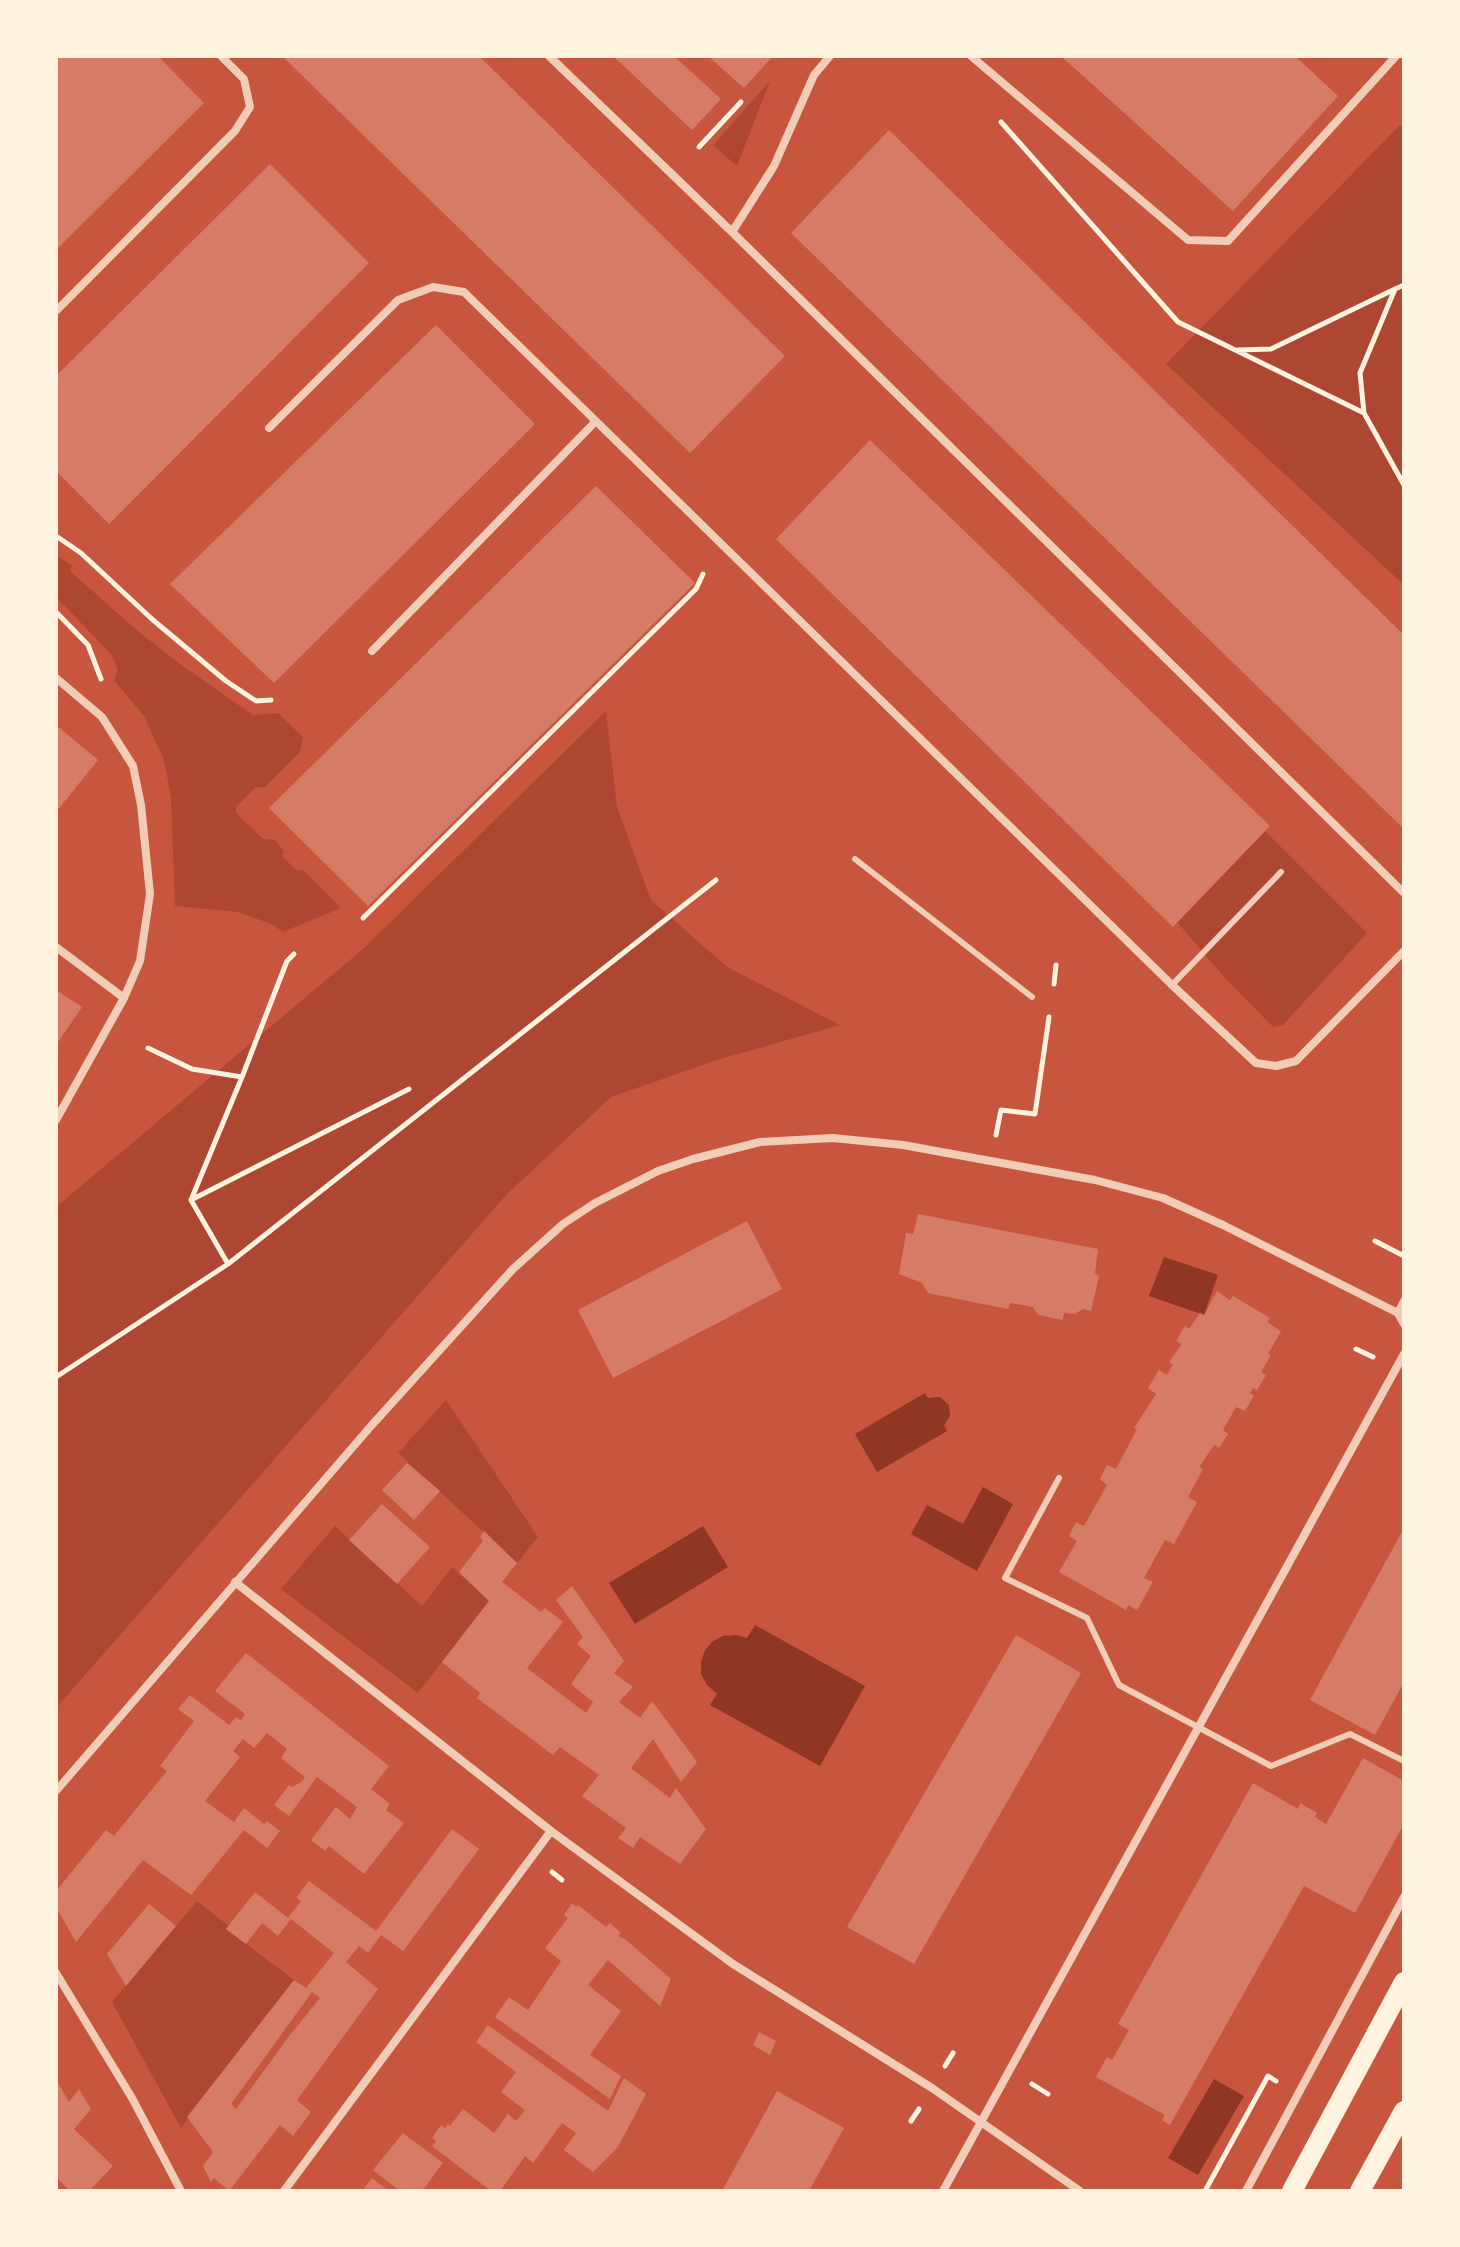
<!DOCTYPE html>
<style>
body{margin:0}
#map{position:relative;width:1460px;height:2247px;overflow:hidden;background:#c8553d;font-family:Cabin,sans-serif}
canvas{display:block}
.frame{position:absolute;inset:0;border:58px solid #fff3e0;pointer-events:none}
</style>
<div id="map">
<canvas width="1460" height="2247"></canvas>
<div class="frame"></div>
</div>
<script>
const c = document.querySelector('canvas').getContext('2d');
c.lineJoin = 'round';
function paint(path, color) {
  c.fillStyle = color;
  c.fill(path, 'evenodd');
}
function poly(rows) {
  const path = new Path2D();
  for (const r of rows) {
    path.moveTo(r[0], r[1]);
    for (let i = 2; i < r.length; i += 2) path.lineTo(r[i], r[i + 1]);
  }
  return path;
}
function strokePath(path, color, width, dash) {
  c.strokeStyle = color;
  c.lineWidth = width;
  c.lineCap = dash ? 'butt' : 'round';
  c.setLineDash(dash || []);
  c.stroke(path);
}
const green = poly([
 [770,81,737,166,713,145],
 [1399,126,1404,126,1404,585,1166,364],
 [56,555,72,566,70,571,139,632,180,664,253,715,278,713,303,737,300,752,265,787,256,787,236,807,236,813,263,839,275,840,284,851,282,856,296,870,303,870,341,908,283,932,272,924,237,912,175,906,171,798,164,760,144,716,114,680,118,669,111,654,56,597],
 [606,711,617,807,651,900,727,967,840,1025,717,1060,611,1097,507,1194,56,1708,56,1207,363,949],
 [1265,831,1367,933,1283,1025,1273,1027,1225,978,1177,922],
 [446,1400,538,1537,517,1563,398,1453],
 [335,1526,422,1606,452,1567,489,1601,418,1693,281,1589],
 [197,1901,229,1926,226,1929,294,1980,181,2128,112,2002]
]);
const water = poly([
 [1164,1257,1218,1275,1204,1315,1149,1296],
 [925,1393,928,1398,940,1397,949,1405,950,1416,944,1425,947,1431,877,1472,855,1434],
 [983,1487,1013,1504,977,1571,911,1534,927,1505,963,1524],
 [703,1526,728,1567,635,1624,609,1583],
 [755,1625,865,1686,820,1766,710,1705,717,1694,707,1685,701,1674,701,1662,705,1650,713,1641,723,1636,736,1635,747,1638],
 [1214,2079,1244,2096,1198,2175,1168,2158]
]);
const building = poly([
 [56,56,158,56,204,103,56,250],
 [282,56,479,56,785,356,690,453],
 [613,56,674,56,721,99,692,130],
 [708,56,773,56,744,88],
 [1061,56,1295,56,1338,96,1233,211],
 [889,130,1404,635,1404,829,791,233],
 [270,164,369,263,109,524,56,471,56,376],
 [436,325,535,424,274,683,170,584],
 [870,440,1270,826,1173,927,776,539],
 [596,486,695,583,368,906,269,808],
 [56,725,98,760,56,812],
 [56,990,82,1007,56,1045],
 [918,1214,1098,1249,1095,1273,1099,1276,1091,1311,1083,1309,1075,1314,1064,1313,1063,1320,1038,1315,1033,1307,1010,1303,1008,1309,928,1293,922,1283,899,1274,906,1233,913,1234],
 [747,1221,782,1289,613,1378,578,1310],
 [1217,1291,1230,1300,1233,1296,1270,1318,1267,1322,1281,1331,1268,1354,1271,1355,1261,1372,1266,1375,1257,1390,1253,1388,1250,1393,1254,1396,1245,1411,1236,1407,1223,1430,1228,1434,1219,1448,1214,1445,1199,1467,1203,1469,1188,1497,1197,1502,1174,1544,1165,1540,1144,1578,1153,1582,1137,1610,1128,1605,1126,1610,1059,1572,1077,1541,1069,1536,1076,1522,1084,1526,1107,1485,1100,1479,1107,1465,1116,1469,1137,1429,1134,1428,1156,1394,1148,1388,1159,1370,1167,1375,1173,1365,1169,1362,1182,1344,1176,1341,1185,1326,1189,1329,1200,1313,1204,1315],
 [407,1463,440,1491,414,1520,382,1490],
 [382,1504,430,1547,397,1584,349,1540],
 [1404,1528,1404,1682,1375,1735,1310,1700],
 [484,1531,517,1563,502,1582,541,1612,545,1608,563,1622,527,1668,586,1713,593,1702,571,1684,591,1656,577,1644,583,1637,556,1600,572,1586,624,1661,614,1673,633,1687,619,1702,640,1718,652,1701,697,1762,681,1782,653,1739,631,1768,670,1798,676,1788,706,1829,680,1864,640,1837,633,1848,618,1838,626,1828,582,1796,599,1775,560,1747,553,1755,477,1698,480,1693,442,1662,489,1601,459,1572,483,1541,480,1537],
 [1016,1635,1081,1673,914,1964,847,1927],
 [246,1653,389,1766,371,1789,390,1804,386,1810,404,1823,364,1874,329,1846,325,1851,311,1840,336,1807,350,1819,357,1807,317,1777,289,1816,274,1805,289,1785,292,1787,301,1782,305,1777,281,1758,287,1749,267,1733,254,1748,243,1739,233,1751,240,1757,205,1801,234,1822,244,1808,264,1824,267,1821,280,1831,267,1848,244,1830,191,1895,143,1860,76,1942,56,1907,56,1891,106,1830,114,1836,167,1771,160,1766,194,1721,178,1709,190,1695,229,1725,236,1717,241,1720,245,1714,215,1691],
 [1363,1758,1404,1781,1404,1824,1355,1913,1304,1886,1170,2125,1162,2120,1165,2115,1096,2077,1107,2057,1112,2060,1129,2030,1118,2024,1253,1783,1298,1809,1300,1803,1317,1813,1315,1817,1326,1824],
 [452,1829,479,1849,403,1951,381,1935,368,1953,359,1946,346,1962,378,1989,297,2100,311,2112,293,2136,280,2125,229,2191,214,2178,211,2182,203,2166,213,2152,187,2117,294,1980,306,1988,334,1953,291,1919,278,1936,262,1923,246,1944,226,1929,255,1892,288,1918,301,1901,296,1898,309,1881,376,1931],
 [312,1992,320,1998,290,2035,236,2109,231,2104],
 [572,1903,576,1907,578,1905,606,1927,610,1923,621,1933,618,1936,625,1939,671,1979,660,2006,608,1960,588,1985,621,2011,590,2055,621,2076,610,2099,495,2017,509,1997,528,2010,561,1961,545,1948,568,1918,564,1915],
 [149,1904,176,1926,126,1986,107,1954],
 [488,2025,608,2111,624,2078,646,2094,618,2147,593,2172,564,2150,576,2133,562,2123,533,2163,525,2156,500,2191,491,2191,432,2146,436,2141,432,2138,441,2125,445,2128,448,2124,450,2126,463,2109,494,2133,508,2114,516,2121,525,2110,501,2092,516,2072,476,2042],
 [759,2032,776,2041,770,2055,753,2045],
 [56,2079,69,2102,79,2089,91,2109,74,2129,113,2166,89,2191,70,2191,56,2177],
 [777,2091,844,2128,809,2191,722,2191],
 [403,2133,443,2163,422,2191,400,2191,373,2170],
 [372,2178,389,2191,362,2191]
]);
const path = poly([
 [1001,122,1178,322,1364,413,1404,485],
 [699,147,741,102],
 [1238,350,1271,349,1395,289],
 [1364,413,1360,373,1395,289,1404,285],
 [56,536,81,553,153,620,226,681,256,701,271,700],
 [56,612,88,645,101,679],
 [363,918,696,589,703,574],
 [1054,984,1056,965],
 [148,1048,192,1069,242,1077,287,961,294,954],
 [996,1135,1001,1110,1035,1114,1049,1017],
 [191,1200,409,1089],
 [1375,1241,1404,1256],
 [228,1264,191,1200,242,1077],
 [1356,1349,1373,1357],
 [56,1377,228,1264,716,880],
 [552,1872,562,1880],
 [945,2066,953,2053],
 [1032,2084,1048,2094],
 [911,2121,919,2109],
 [1205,2191,1268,2076,1276,2081]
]);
const service = poly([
 [855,859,1032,997],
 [1172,985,1281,872],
 [1059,1478,1005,1578,1087,1618,1119,1685,1271,1766,1350,1734,1404,1761]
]);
const minor = poly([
 [549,56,732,232,1404,893],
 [971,56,1188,240,1228,241,1396,56],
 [732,232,774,166,814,75,830,56],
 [56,311,235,131,250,107,244,79,221,56],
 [269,428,398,300,433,287,464,292,1172,985,1256,1063,1276,1066,1296,1061,1404,951],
 [372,651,595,422],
 [56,678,102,717,133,766,141,805,150,894,140,961,124,998,56,1120],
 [56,947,124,998],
 [1398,1313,1404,1301],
 [235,1582,551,1831,733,1964,932,2088,1080,2191],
 [56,1791,371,1426,513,1269,563,1224,595,1203,658,1171,693,1159,760,1142,833,1138,903,1145,1095,1180,1163,1198,1223,1225,1398,1313,1404,1324],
 [56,1973,132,2098,181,2191],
 [284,2191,551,1831],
 [943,2191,1404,1354],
 [1246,2191,1404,1897]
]);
const primary = poly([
 [1292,2191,1404,1982],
 [1360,2191,1404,2111]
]);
paint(green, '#ae4732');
paint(water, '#8f3625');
paint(building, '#d67c66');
strokePath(path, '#fff3e0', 5);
strokePath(service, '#f1ccb7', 6);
strokePath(minor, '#f1ccb7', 8);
strokePath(primary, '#fff3e0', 20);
</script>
